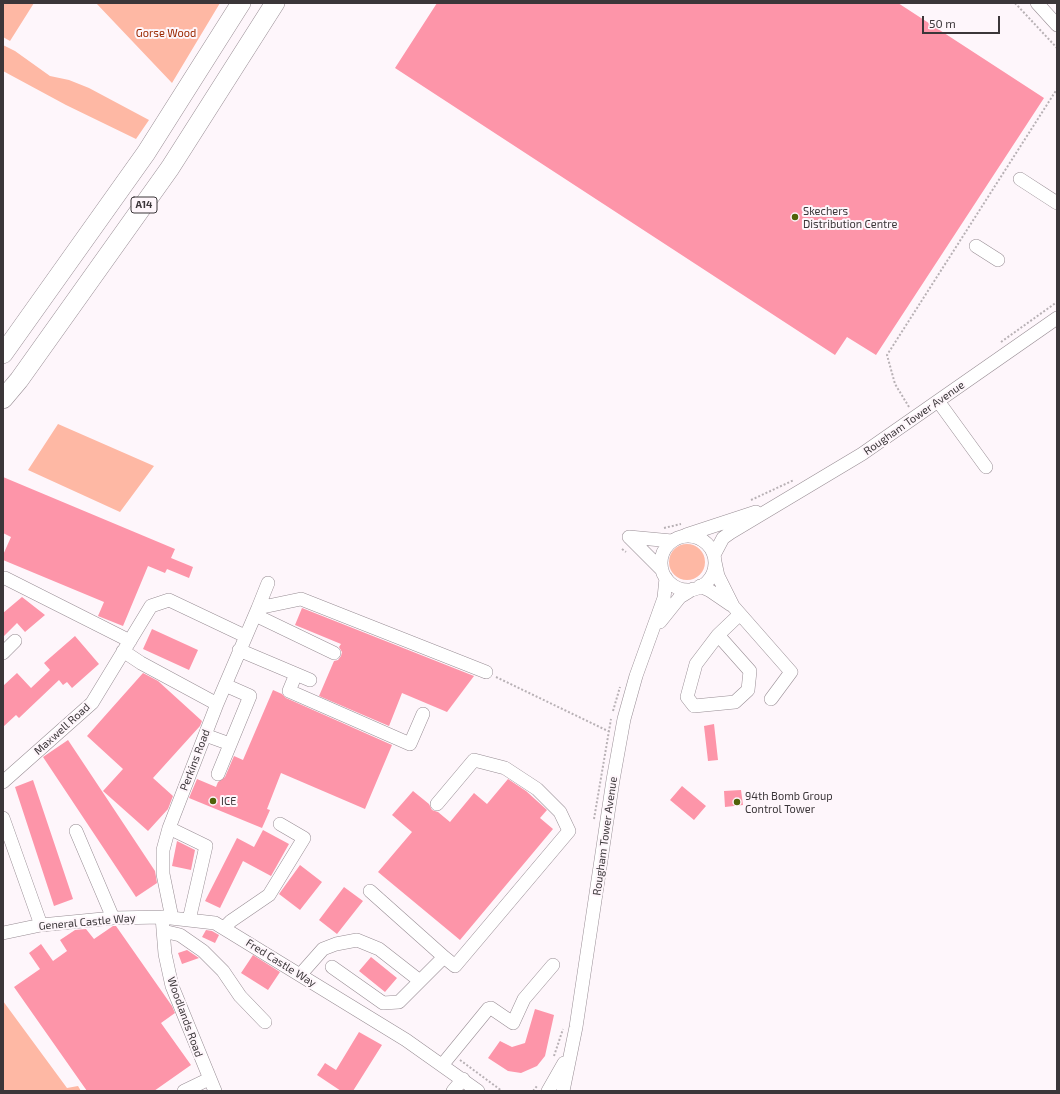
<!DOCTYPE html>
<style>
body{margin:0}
#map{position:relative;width:1060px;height:1094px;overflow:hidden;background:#fef6fb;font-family:"Exo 2",sans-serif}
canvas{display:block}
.frame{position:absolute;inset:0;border:4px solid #3b3639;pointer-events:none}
.scale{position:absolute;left:922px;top:16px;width:78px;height:18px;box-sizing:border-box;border:2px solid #3b3639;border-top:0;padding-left:5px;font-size:12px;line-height:14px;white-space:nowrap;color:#3b3639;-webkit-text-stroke:3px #fef6fb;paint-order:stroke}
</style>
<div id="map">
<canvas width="1060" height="1094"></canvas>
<div class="frame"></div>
<div class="scale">50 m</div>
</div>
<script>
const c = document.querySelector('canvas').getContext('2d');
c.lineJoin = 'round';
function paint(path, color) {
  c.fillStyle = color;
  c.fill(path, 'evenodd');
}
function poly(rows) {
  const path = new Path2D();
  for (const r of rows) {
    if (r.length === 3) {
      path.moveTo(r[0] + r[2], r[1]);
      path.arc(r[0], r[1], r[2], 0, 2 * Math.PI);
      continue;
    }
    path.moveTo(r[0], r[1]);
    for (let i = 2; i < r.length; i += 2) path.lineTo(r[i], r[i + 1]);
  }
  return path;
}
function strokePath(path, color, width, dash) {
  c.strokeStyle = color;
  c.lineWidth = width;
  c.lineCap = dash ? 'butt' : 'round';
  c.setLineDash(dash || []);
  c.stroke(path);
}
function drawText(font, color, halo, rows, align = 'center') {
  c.font = font + ' "Exo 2",sans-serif';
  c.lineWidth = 4;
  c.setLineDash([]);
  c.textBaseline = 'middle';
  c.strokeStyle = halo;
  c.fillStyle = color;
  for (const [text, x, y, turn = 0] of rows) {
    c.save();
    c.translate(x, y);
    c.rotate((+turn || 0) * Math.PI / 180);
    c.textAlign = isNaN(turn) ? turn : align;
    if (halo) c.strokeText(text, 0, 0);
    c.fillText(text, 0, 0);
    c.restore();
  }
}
const green = poly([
 [3,3,34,3,10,41,3,37],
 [96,3,220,3,172,83],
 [3,45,15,51,50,76,69,80,89,88,149,120,136,139,66,105,3,71],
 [58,424,154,466,120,512,28,470],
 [687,562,18],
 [3,1001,67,1088,78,1086,81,1091,3,1091]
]);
const building = poly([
 [437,3,898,3,1044,98,876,355,847,337,835,355,395,68],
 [3,477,175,549,171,558,193,567,189,578,167,569,165,573,148,566,123,626,98,616,104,602,3,560,3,555,11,537,3,533],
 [22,597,45,615,25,632,17,623,3,637,3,613],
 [302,608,474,676,447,712,402,693,389,726,319,696,334,661,338,660,341,656,342,652,339,647,341,644,295,625],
 [152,629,198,650,189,670,143,649],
 [75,636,99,664,72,688,67,682,63,685,59,680,19,718,16,715,3,727,3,686,17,673,31,688,50,670,44,663],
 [143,673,158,681,202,721,200,726,153,778,173,796,168,809,148,831,103,791,123,769,87,736],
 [273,690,282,694,286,698,392,745,365,809,281,773,267,809,270,810,262,828,189,798,197,779,216,787,218,782,225,777,234,756,243,760],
 [714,724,718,760,708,761,704,726],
 [68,740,155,871,157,883,136,897,43,757],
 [508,779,526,791,547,810,540,818,553,829,460,940,378,872,412,832,392,815,413,791,429,804,432,810,438,812,450,822,474,793,487,804],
 [33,780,73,899,54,906,15,787],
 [682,786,706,806,694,820,670,800],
 [741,790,743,805,725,807,724,791],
 [263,830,289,844,271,876,243,861,220,908,205,901,237,838,254,847],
 [177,841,195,850,191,870,172,866],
 [300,865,322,882,300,910,279,894],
 [344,887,363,901,337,934,319,920],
 [113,926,116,926,172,1006,175,1013,161,1023,191,1065,154,1091,87,1091,14,987,40,969,29,953,41,944,53,961,67,951,60,940,75,930,86,929,94,939],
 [206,930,212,931,219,935,215,943,202,937],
 [187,950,199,958,182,964,178,953],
 [253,955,280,972,268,990,241,973],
 [371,957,397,978,385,992,359,971],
 [535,1009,554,1015,545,1056,537,1066,521,1073,508,1071,488,1058,500,1041,512,1047,525,1043],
 [359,1032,382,1045,353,1091,341,1091,317,1075,325,1063,336,1070]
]);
const path = poly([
 [1015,3,1057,48],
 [1001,342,1057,302],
 [909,407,895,384,887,355,1057,89],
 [751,500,794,480],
 [664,528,681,524],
 [622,549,626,552],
 [496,677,608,731],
 [613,711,620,687],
 [594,819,611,719],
 [554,1056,563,1029],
 [460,1060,502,1091],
 [533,1091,537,1086]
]);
const minor = poly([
 [1037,3,1057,25],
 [1020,179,1057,203],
 [976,246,998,260],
 [938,401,986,467],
 [686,535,756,512],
 [688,563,27],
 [629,537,662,570],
 [629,537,672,541],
 [714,555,723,538,730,533,862,454,1057,318],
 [715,562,718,576,733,606,791,672,771,699],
 [5,578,130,641],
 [700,586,709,590,731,605],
 [258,608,268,583],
 [255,615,334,653],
 [660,622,680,597,693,589],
 [718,635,696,664,687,697,694,706,735,702,748,690,750,671,718,635,739,615],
 [239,650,310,680],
 [123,651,141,663,217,704],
 [3,653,15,641],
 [296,674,289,691,410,744,423,714],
 [205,735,230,744],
 [218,774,250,696,225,685],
 [3,782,92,703,151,606,169,600,245,636],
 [437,804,474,760,505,768,537,789,560,812,569,831,455,966,444,957],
 [3,818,41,925],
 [169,828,206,846,189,920],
 [76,831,113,918],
 [162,917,165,954,172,986,215,1091],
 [172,918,163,874,163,850,169,828,217,704,258,608,301,599,486,672],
 [224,928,231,921,269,895,304,838,280,824],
 [163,931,180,935,203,951,223,971,240,996,265,1022],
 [3,933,41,925,113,918,162,917,215,923,406,1040,478,1091],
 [332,967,383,1003,399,1002,420,981],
 [300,975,323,949,336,944,357,940,379,949,420,981,444,957,370,891],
 [443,1064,488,1009,491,1008,513,1023,524,999,553,965],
 [184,1091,209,1079],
 [453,1091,463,1079],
 [548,1091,564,1063],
 [563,1091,576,1027,613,780,624,719,636,676,664,598,666,578]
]);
const highway = poly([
 [3,354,146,153,241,3],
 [3,399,19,380,170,168,275,3]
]);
const markers = [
 [795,217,4,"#506209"],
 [213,801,4,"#506209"],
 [737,802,4,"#506209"]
];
const shields = [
 [144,205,26]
];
const shieldNames = [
 ["A14",144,205]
];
const parkNames = [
 ["Gorse Wood",166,33]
];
const poiNames = [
 ["Skechers",803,211],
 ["Distribution Centre",803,224],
 ["94th Bomb Group",745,796],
 ["Control Tower",745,809],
 ["ICE",221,801]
];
const streetNames = [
 ["Rougham Tower Avenue",914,418,-35],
 ["Maxwell Road",62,729,-42],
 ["Perkins Road",195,760,-69],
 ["Rougham Tower Avenue",605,836,-82],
 ["General Castle Way",87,922,-5],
 ["Fred Castle Way",281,963,32],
 ["Woodlands Road",185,1017,70]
];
paint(green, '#feb8a4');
paint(building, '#fd95a9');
strokePath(minor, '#988d94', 14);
strokePath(highway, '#988d94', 20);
strokePath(path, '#b8b1b5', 2, [2, 2]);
strokePath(minor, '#fff', 13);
strokePath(highway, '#fff', 19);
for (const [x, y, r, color] of markers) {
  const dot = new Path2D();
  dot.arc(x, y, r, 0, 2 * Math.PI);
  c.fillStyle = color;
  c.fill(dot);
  strokePath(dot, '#fef6fb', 1.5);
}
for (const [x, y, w] of shields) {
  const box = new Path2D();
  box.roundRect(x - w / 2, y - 8, w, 16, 3);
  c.fillStyle = '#fef6fb';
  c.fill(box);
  strokePath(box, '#3b3639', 1);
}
drawText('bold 10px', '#3b3639', null, shieldNames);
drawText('11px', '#9a2800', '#fef6fb', parkNames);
drawText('11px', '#3b3639', '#fef6fb', poiNames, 'left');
drawText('11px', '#3b3639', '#fef6fb', streetNames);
</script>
